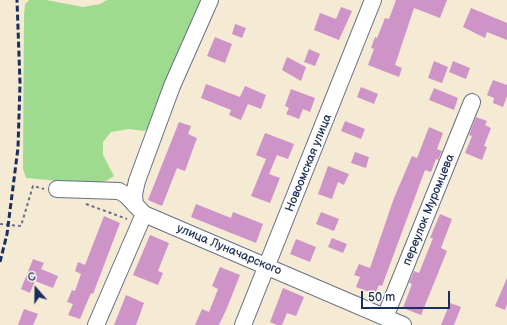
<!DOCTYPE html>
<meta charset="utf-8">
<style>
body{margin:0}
#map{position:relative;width:507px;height:325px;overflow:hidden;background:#f5ead4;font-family:"Balsamiq Sans",sans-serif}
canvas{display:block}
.north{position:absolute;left:16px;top:269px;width:40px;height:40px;-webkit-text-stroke:3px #fdfcf7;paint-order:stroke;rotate:340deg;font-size:11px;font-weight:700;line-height:16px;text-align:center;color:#1b2f5e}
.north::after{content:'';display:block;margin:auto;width:14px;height:18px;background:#1b2f5e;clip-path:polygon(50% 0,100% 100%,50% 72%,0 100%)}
.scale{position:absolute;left:361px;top:291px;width:89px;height:18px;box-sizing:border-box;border:2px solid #1b2f5e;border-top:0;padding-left:5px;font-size:12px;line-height:14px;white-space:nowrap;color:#1b2f5e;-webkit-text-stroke:3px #fdfcf7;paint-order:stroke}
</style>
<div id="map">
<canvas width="507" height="325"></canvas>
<div class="north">С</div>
<div class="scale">50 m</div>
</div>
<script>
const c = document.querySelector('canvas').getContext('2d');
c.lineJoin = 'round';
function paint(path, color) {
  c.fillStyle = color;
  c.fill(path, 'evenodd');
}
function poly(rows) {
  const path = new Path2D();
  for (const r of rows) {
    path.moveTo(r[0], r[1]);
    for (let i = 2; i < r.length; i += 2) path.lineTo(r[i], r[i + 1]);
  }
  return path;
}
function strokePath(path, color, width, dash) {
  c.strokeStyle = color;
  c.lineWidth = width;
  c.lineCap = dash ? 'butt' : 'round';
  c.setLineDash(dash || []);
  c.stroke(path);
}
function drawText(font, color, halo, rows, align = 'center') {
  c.font = font + ' "Balsamiq Sans",sans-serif';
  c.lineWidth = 3;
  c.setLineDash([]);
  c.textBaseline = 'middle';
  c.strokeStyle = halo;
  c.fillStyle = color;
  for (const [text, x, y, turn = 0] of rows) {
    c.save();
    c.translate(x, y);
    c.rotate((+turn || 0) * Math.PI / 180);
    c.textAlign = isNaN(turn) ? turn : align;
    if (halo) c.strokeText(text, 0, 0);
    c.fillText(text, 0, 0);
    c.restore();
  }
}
const green = poly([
 [29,0,46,0,83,7,100,4,107,0,202,0,150,128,144,131,129,129,111,132,103,142,103,155,114,176,106,181,94,184,26,178,23,169,24,15,25,4]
]);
const building = poly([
 [396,0,447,0,440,18,414,8,395,65,402,68,399,77,368,65,374,49,371,48,375,37,377,38,385,18,389,19],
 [341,7,352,11,339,40,314,30,320,13,336,19],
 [471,8,507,23,507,40,487,32,485,38,463,27],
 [235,24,246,28,242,38,232,34],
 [215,37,232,44,225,63,207,56],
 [309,49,320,54,315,66,304,62],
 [287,57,306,67,301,81,282,70],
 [434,61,448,67,442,83,428,78],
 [453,61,470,68,466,79,449,72],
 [493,80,507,85,507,96,503,107,493,103,494,98,487,95],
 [206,84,240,97,245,86,266,95,261,109,248,104,241,120,229,115,231,110,201,98],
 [361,87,378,94,374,104,357,97],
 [434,88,458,98,454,110,429,100],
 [291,89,315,98,310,112,303,109,299,119,286,114,289,108,285,106],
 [476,117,487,121,485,125,491,128,484,146,487,147,482,160,465,153,472,136,469,135],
 [345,121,365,129,361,139,341,131],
 [179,122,191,126,188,134,197,138,185,171,177,168,162,206,148,200],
 [429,127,443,133,437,149,442,151,438,160,436,159,431,172,425,170,382,286,379,285,375,294,356,287,360,277,354,275,359,264,370,268,394,198,412,156,417,158],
 [265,133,294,144,288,159,277,155,269,174,280,178,270,203,251,196,266,159,256,155],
 [355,152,369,157,366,168,351,163],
 [328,166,349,174,344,185,338,182,332,199,318,194],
 [196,204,231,218,233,212,263,224,256,243,191,217],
 [321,212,339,219,334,231,316,224],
 [440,214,452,219,441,248,447,251,421,315,403,308,412,284,409,283,414,271,419,273,433,238,430,238],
 [104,216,120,223,93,294,91,293,80,319,68,315,73,304,67,302,72,290,75,291,81,274,75,271,78,262,85,265],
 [150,235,169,243,158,271,163,273,158,285,133,275],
 [332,238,347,244,343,253,328,247],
 [296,239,316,247,310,262,290,254],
 [33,259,44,263,41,269,58,276,53,288,35,281,30,293,21,289],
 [220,267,240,275,227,308,219,325,195,325,202,309,209,312,218,289,212,286],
 [507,278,507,304,505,310,495,306],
 [283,288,304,297,296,316,287,313,282,325,277,325,270,322],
 [126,295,144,303,136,325,114,325],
 [450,303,461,307,454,325,441,325],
 [24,309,38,314,33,325,18,325]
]);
const path = poly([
 [86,204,127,219],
 [0,224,21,226,33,186,44,189]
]);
const minor = poly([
 [57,189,119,191,126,195,144,214,403,325],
 [135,205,134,194,137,181,172,86,210,0],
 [385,317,472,102],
 [96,325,144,214],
 [243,325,373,0]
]);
const rail = poly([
 [0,262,7,234,18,148,20,83,17,0]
]);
const streetNames = [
 ["Новоомская улица",309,163,-68],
 ["переулок Муромцева",429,210,-68],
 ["улица Луначарского",229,250,23]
];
paint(green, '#9fdb8e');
paint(building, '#cf94c7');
strokePath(minor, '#677087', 18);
strokePath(path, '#677087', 2, [3, 3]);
strokePath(minor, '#fff', 16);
strokePath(rail, '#1b2f5e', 3, [6, 3]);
drawText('12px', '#1b2f5e', '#fdfcf7', streetNames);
</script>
